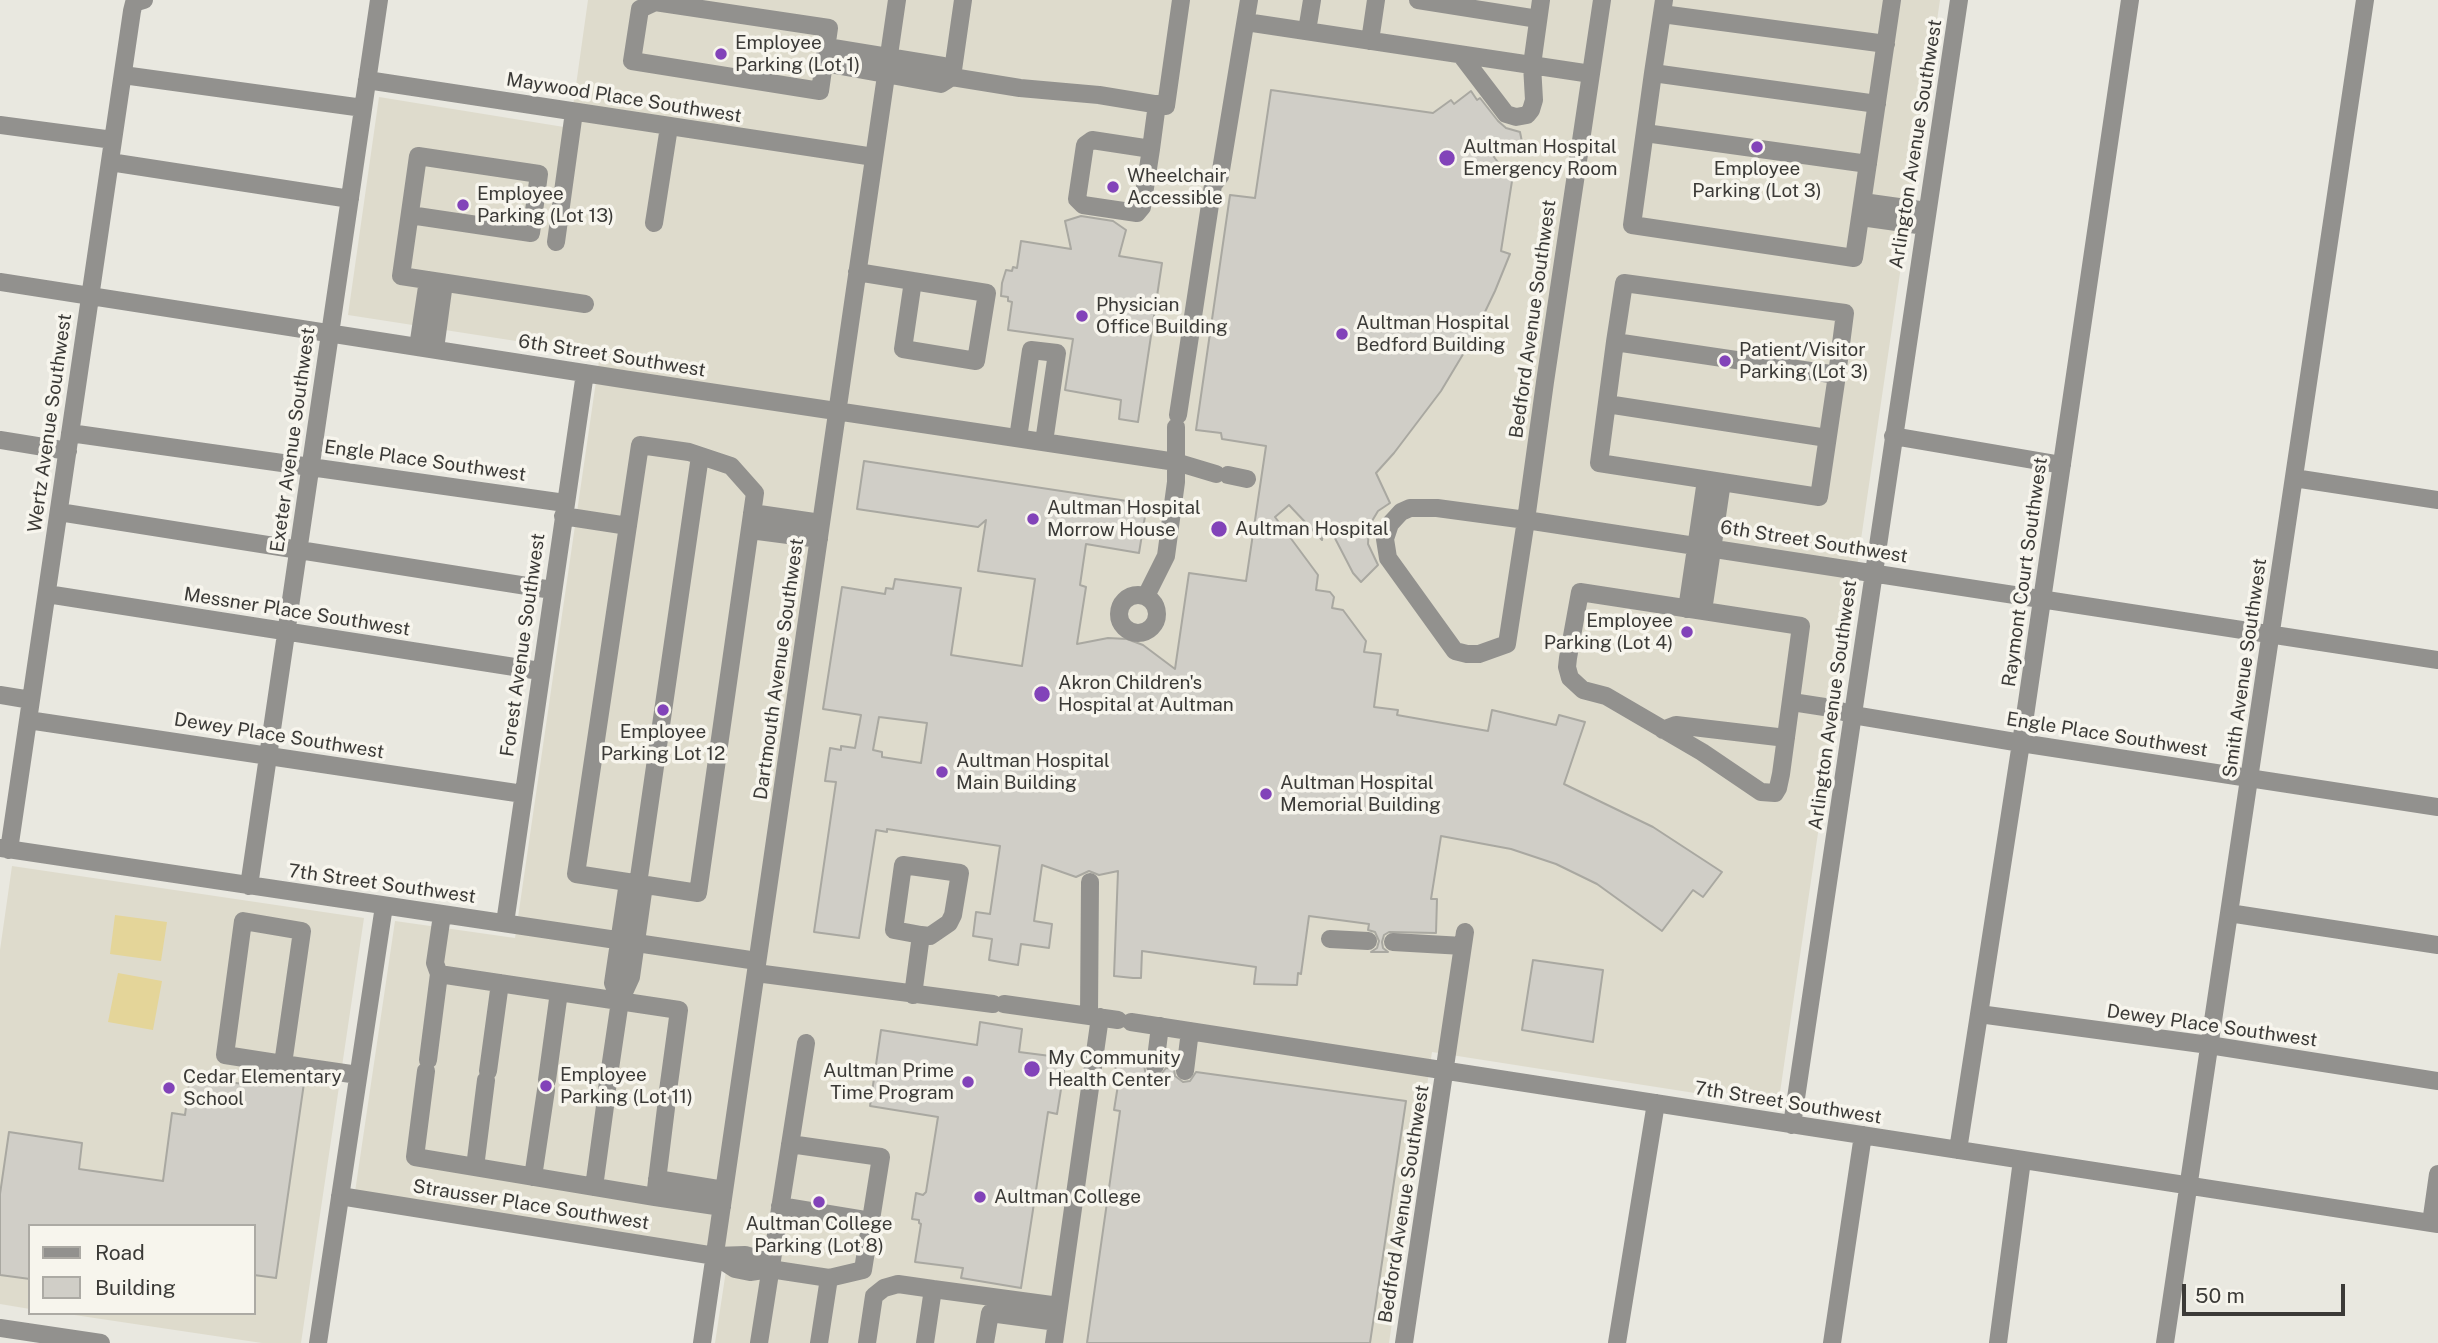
<!DOCTYPE html>
<style>
body{margin:0}
#map{position:relative;width:2438px;height:1343px;overflow:hidden;background:#e9e8e0;font-family:"Public Sans",sans-serif}
canvas{display:block}
.legend{position:absolute;left:28px;top:1224px;width:228px;height:91px;box-sizing:border-box;background:#f7f5ed;border:2px solid #acaaa4;margin:0;padding:9px 12px;list-style:none;font-size:21px;color:#3b3a37}
.legend li{display:flex;align-items:center;gap:14px;height:35px}
.legend b{width:35px;border:2px solid #acaaa4}
.scale{position:absolute;left:2182px;top:1284px;width:163px;height:32px;box-sizing:border-box;border:4px solid #3b3a37;border-top:0;padding-left:9px;font-size:21px;line-height:24px;white-space:nowrap;color:#3b3a37;-webkit-text-stroke:5px #f7f5ed;paint-order:stroke}
</style>
<div id="map">
<canvas width="2438" height="1343"></canvas>
<ul class="legend">
<li><b style="height:9px;background:#92918e"></b>Road</li>
<li><b style="height:19px;background:#d0cec7"></b>Building</li>
</ul>
<div class="scale">50 m</div>
</div>
<script>
const c = document.querySelector('canvas').getContext('2d');
c.lineJoin = 'round';
function paint(path, color) {
  c.fillStyle = color;
  c.fill(path, 'evenodd');
}
function poly(rows) {
  const path = new Path2D();
  for (const r of rows) {
    if (r.length === 3) {
      path.moveTo(r[0] + r[2], r[1]);
      path.arc(r[0], r[1], r[2], 0, 2 * Math.PI);
      continue;
    }
    path.moveTo(r[0], r[1]);
    for (let i = 2; i < r.length; i += 2) path.lineTo(r[i], r[i + 1]);
  }
  return path;
}
function strokePath(path, color, width, dash) {
  c.strokeStyle = color;
  c.lineWidth = width;
  c.lineCap = dash ? 'butt' : 'round';
  c.setLineDash(dash || []);
  c.stroke(path);
}
function drawText(font, color, halo, rows, align = 'center') {
  c.font = font + ' "Public Sans",sans-serif';
  c.lineWidth = 7;
  c.setLineDash([]);
  c.textBaseline = 'middle';
  c.strokeStyle = halo;
  c.fillStyle = color;
  for (const [text, x, y, turn = 0] of rows) {
    c.save();
    c.translate(x, y);
    c.rotate((+turn || 0) * Math.PI / 180);
    c.textAlign = isNaN(turn) ? turn : align;
    if (halo) c.strokeText(text, 0, 0);
    c.fillText(text, 0, 0);
    c.restore();
  }
}
const built = poly([
 [588,0,1940,0,1778,1106,1432,1052,1389,1343,715,1343,729,1251,355,1192,395,921,515,938,600,354,348,315,379,97,570,128],
 [12,866,364,918,301,1343,262,1343,61,1313,254,1313,254,1226,30,1226,30,1309,0,1304,0,950]
]);
const green = poly([
 [115,915,167,922,161,961,110,954],
 [118,973,162,981,153,1030,108,1022]
]);
const building = poly([
 [1271,90,1433,113,1451,100,1454,104,1471,91,1477,100,1480,98,1498,121,1506,128,1520,132,1523,147,1488,149,1512,181,1501,251,1510,254,1495,291,1471,341,1441,391,1394,453,1376,473,1390,503,1378,511,1369,526,1368,544,1378,565,1361,582,1353,573,1325,519,1322,540,1289,505,1275,517,1318,575,1316,590,1330,592,1334,597,1332,608,1343,610,1366,641,1364,652,1381,654,1374,707,1398,710,1397,715,1488,731,1492,710,1556,725,1559,715,1585,722,1564,784,1653,827,1722,872,1703,897,1693,890,1662,931,1597,884,1556,864,1511,849,1441,836,1431,899,1437,899,1436,933,1389,932,1384,935,1382,942,1383,948,1388,952,1371,952,1377,948,1379,941,1375,932,1368,930,1369,924,1309,916,1301,974,1298,973,1297,985,1254,984,1256,967,1142,951,1141,978,1133,978,1114,976,1118,871,1099,875,1089,871,1076,877,1042,865,1034,921,1052,924,1049,948,1021,944,1018,965,1000,962,989,960,992,939,973,936,976,912,990,914,1000,846,887,829,887,832,876,830,859,938,814,932,836,782,825,781,830,748,841,750,841,746,855,748,861,715,823,709,842,587,885,594,886,588,893,589,895,579,961,588,951,655,1022,666,1035,579,978,571,986,520,978,527,857,509,864,461,1147,504,1139,553,1086,544,1080,585,1086,587,1077,644,1108,638,1127,639,1143,645,1175,669,1189,573,1246,581,1266,446,1222,439,1221,433,1196,430,1230,195,1255,198,1271,90],
 [879,717,927,723,921,763,882,757,882,752,873,750,879,717],
 [1081,216,1113,221,1126,230,1119,256,1162,263,1138,422,1119,419,1121,400,1065,390,1073,339,1008,330,1012,302,1008,301,1008,297,1001,296,1002,283,1006,270,1012,271,1013,267,1017,268,1021,241,1071,249,1065,221,1081,216],
 [1533,960,1603,970,1593,1042,1522,1030,1533,960],
 [980,1022,1022,1029,1019,1052,1066,1058,1057,1114,1048,1112,1021,1288,961,1278,963,1268,915,1262,921,1224,919,1223,919,1220,912,1219,916,1193,923,1195,926,1192,938,1117,870,1106,881,1030,977,1045,980,1022],
 [1116,1060,1144,1064,1145,1071,1153,1077,1160,1076,1166,1068,1174,1069,1175,1076,1183,1082,1190,1081,1196,1072,1406,1101,1370,1343,1087,1343,1120,1111,1114,1110,1118,1085,1115,1085,1116,1060],
 [190,1076,249,1085,250,1076,304,1083,276,1278,254,1275,254,1226,30,1226,30,1279,0,1275,0,1194,9,1132,82,1143,79,1169,163,1181,172,1113,185,1115,190,1076]
]);
const minor = poly([
 [1418,0,1538,19],
 [1602,0,1545,382,1526,520,1507,644,1479,654,1467,654,1455,651,1388,558,1385,539,1390,524,1401,512,1410,508,1437,508,1526,520,2438,660],
 [1664,0,1653,73,1877,104],
 [655,2,829,28,820,91,632,61,640,9,655,2],
 [1662,14,1886,44],
 [1246,22,1591,74],
 [1307,31,1312,0],
 [1370,41,1376,0],
 [827,47,943,66,952,77],
 [1461,55,1506,114,1516,117,1527,115,1531,110,1534,100,1532,65,1541,0],
 [824,63,941,84,952,77,1020,88,1099,95,1166,106,1181,0],
 [1653,73,1632,225,1854,258,1892,0],
 [123,75,363,108],
 [952,77,963,0],
 [367,80,874,157],
 [0,125,113,140],
 [1645,133,1868,164],
 [1151,149,1092,140,1085,145,1077,199,1083,205,1137,213,1142,207,1151,149,1157,104],
 [110,162,350,199],
 [1863,202,1927,211],
 [410,215,531,233,539,174,418,156,401,276,585,304],
 [1861,217,1925,226],
 [654,223,669,127],
 [556,242,574,112],
 [857,272,987,293,976,361,903,349,913,281],
 [0,282,629,380,1176,462,1216,474],
 [1615,342,1837,375,1819,497,1599,463,1615,342,1624,283,1845,313,1837,375],
 [418,347,428,280],
 [435,349,444,283],
 [1607,404,1827,438],
 [1178,415,1213,185,1220,176,1249,0],
 [70,433,565,503],
 [1893,436,2062,465],
 [1018,438,1031,350,1057,353,1044,442],
 [0,440,68,451],
 [640,445,689,452,731,466,755,493,698,893,576,874,640,445],
 [1228,475,1247,479],
 [2294,478,2438,500],
 [59,512,552,590],
 [752,513,821,523],
 [563,516,628,526],
 [750,530,819,539],
 [1580,592,1801,626,1781,774,1778,788,1775,793,1761,792,1702,752,1606,696,1583,690,1570,678,1567,667,1568,658,1580,592],
 [47,594,540,671],
 [1138,614,19],
 [1146,596,1166,556,1176,482,1176,427],
 [1687,609,1706,480],
 [1703,611,1722,482],
 [0,695,31,700],
 [1792,702,1831,708,1853,715,2021,743,2438,807],
 [28,720,523,794],
 [1663,730,1676,725,1786,738],
 [0,848,757,961],
 [9,850,132,11,134,3,144,0],
 [638,884,700,456],
 [249,886,379,0],
 [2229,913,2438,945],
 [505,923,585,373],
 [1330,939,1368,941],
 [1393,942,1463,946],
 [756,973,993,1004],
 [439,974,679,1010,667,1098],
 [913,995,921,935,894,930,903,865,960,873,953,915,949,923,930,936,921,935],
 [620,1001,613,983,628,882],
 [1004,1004,1118,1020],
 [1979,1014,2209,1045,2438,1081],
 [1089,1015,1090,882],
 [1131,1022,2438,1224],
 [428,1060,439,974,435,963,442,915],
 [283,1064,302,931,243,921,225,1055,283,1064,358,1075],
 [1155,1066,1160,1026],
 [426,1071,415,1157,655,1197,666,1108],
 [488,1071,500,983],
 [1185,1071,1190,1031],
 [547,1080,559,992],
 [607,1089,620,1001,631,977,644,885],
 [1792,1125,1959,0],
 [790,1144,881,1157,863,1270,829,1278],
 [1958,1150,2021,743,2130,0],
 [475,1167,486,1080],
 [533,1177,546,1090],
 [657,1179,724,1190],
 [594,1187,606,1099],
 [340,1196,715,1256,745,1255,759,1259,770,1269],
 [655,1197,722,1207],
 [780,1206,871,1221],
 [2431,1223,2438,1174],
 [715,1256,735,1269,750,1272,770,1269,829,1278,819,1343],
 [933,1289,1059,1306],
 [0,1328,101,1343],
 [318,1343,384,906],
 [702,1343,897,0],
 [759,1343,806,1043],
 [867,1343,874,1296,884,1288,898,1284,933,1289,925,1343],
 [985,1343,990,1313,1057,1322],
 [1054,1343,1100,1017],
 [1404,1343,1465,932],
 [1617,1343,1656,1103],
 [1832,1343,1863,1135],
 [1998,1343,2022,1160],
 [2165,1343,2365,0]
]);
const markers = [
 [721,54,7,"#8243b9"],
 [1757,147,7,"#8243b9"],
 [1447,158,9,"#8243b9"],
 [1113,187,7,"#8243b9"],
 [463,205,7,"#8243b9"],
 [1082,316,7,"#8243b9"],
 [1342,334,7,"#8243b9"],
 [1725,361,7,"#8243b9"],
 [1033,519,7,"#8243b9"],
 [1219,529,9,"#8243b9"],
 [1687,632,7,"#8243b9"],
 [1042,694,9,"#8243b9"],
 [663,710,7,"#8243b9"],
 [942,772,7,"#8243b9"],
 [1266,794,7,"#8243b9"],
 [1032,1069,9,"#8243b9"],
 [968,1082,7,"#8243b9"],
 [546,1086,7,"#8243b9"],
 [169,1088,7,"#8243b9"],
 [980,1197,7,"#8243b9"],
 [819,1202,7,"#8243b9"]
];
const poiNames = [
 ["Employee",735,43],
 ["Parking (Lot 1)",735,65],
 ["Aultman Hospital",1463,147],
 ["Emergency Room",1463,169],
 ["Employee",1757,169,"center"],
 ["Parking (Lot 3)",1757,191,"center"],
 ["Wheelchair",1127,176],
 ["Accessible",1127,198],
 ["Employee",477,194],
 ["Parking (Lot 13)",477,216],
 ["Physician",1096,305],
 ["Office Building",1096,327],
 ["Aultman Hospital",1356,323],
 ["Bedford Building",1356,345],
 ["Patient/Visitor",1739,350],
 ["Parking (Lot 3)",1739,372],
 ["Aultman Hospital",1047,508],
 ["Morrow House",1047,530],
 ["Aultman Hospital",1235,529],
 ["Employee",1673,621,"right"],
 ["Parking (Lot 4)",1673,643,"right"],
 ["Akron Children's",1058,683],
 ["Hospital at Aultman",1058,705],
 ["Employee",663,732,"center"],
 ["Parking Lot 12",663,754,"center"],
 ["Aultman Hospital",956,761],
 ["Main Building",956,783],
 ["Aultman Hospital",1280,783],
 ["Memorial Building",1280,805],
 ["My Community",1048,1058],
 ["Health Center",1048,1080],
 ["Aultman Prime",954,1071,"right"],
 ["Time Program",954,1093,"right"],
 ["Employee",560,1075],
 ["Parking (Lot 11)",560,1097],
 ["Cedar Elementary",183,1077],
 ["School",183,1099],
 ["Aultman College",994,1197],
 ["Aultman College",819,1224,"center"],
 ["Parking (Lot 8)",819,1246,"center"]
];
const streetNames = [
 ["Maywood Place Southwest",624,98,9],
 ["Arlington Avenue Southwest",1916,144,-81],
 ["Bedford Avenue Southwest",1533,319,-82],
 ["6th Street Southwest",612,356,9],
 ["Wertz Avenue Southwest",50,423,-82],
 ["Exeter Avenue Southwest",293,440,-82],
 ["Engle Place Southwest",425,461,8],
 ["6th Street Southwest",1814,542,9],
 ["Raymont Court Southwest",2025,572,-82],
 ["Messner Place Southwest",297,612,9],
 ["Forest Avenue Southwest",523,645,-82],
 ["Smith Avenue Southwest",2245,668,-82],
 ["Dartmouth Avenue Southwest",779,669,-82],
 ["Arlington Avenue Southwest",1833,705,-82],
 ["Engle Place Southwest",2107,735,9],
 ["Dewey Place Southwest",279,736,9],
 ["7th Street Southwest",382,884,8],
 ["Dewey Place Southwest",2212,1026,8],
 ["7th Street Southwest",1788,1103,9],
 ["Bedford Avenue Southwest",1404,1204,-81],
 ["Strausser Place Southwest",531,1205,9]
];
paint(built, '#dedbcc');
paint(green, '#e4d599');
paint(building, '#d0cec7');
strokePath(building, '#a9a8a1', 2);
strokePath(minor, '#92918e', 18);
for (const [x, y, r, color] of markers) {
  const dot = new Path2D();
  dot.arc(x, y, r, 0, 2 * Math.PI);
  c.fillStyle = color;
  c.fill(dot);
  strokePath(dot, '#f7f5ed', 2.5);
}
drawText('19px', '#3b3a37', '#f7f5ed', poiNames, 'left');
drawText('19px', '#3b3a37', '#f7f5ed', streetNames);
</script>
